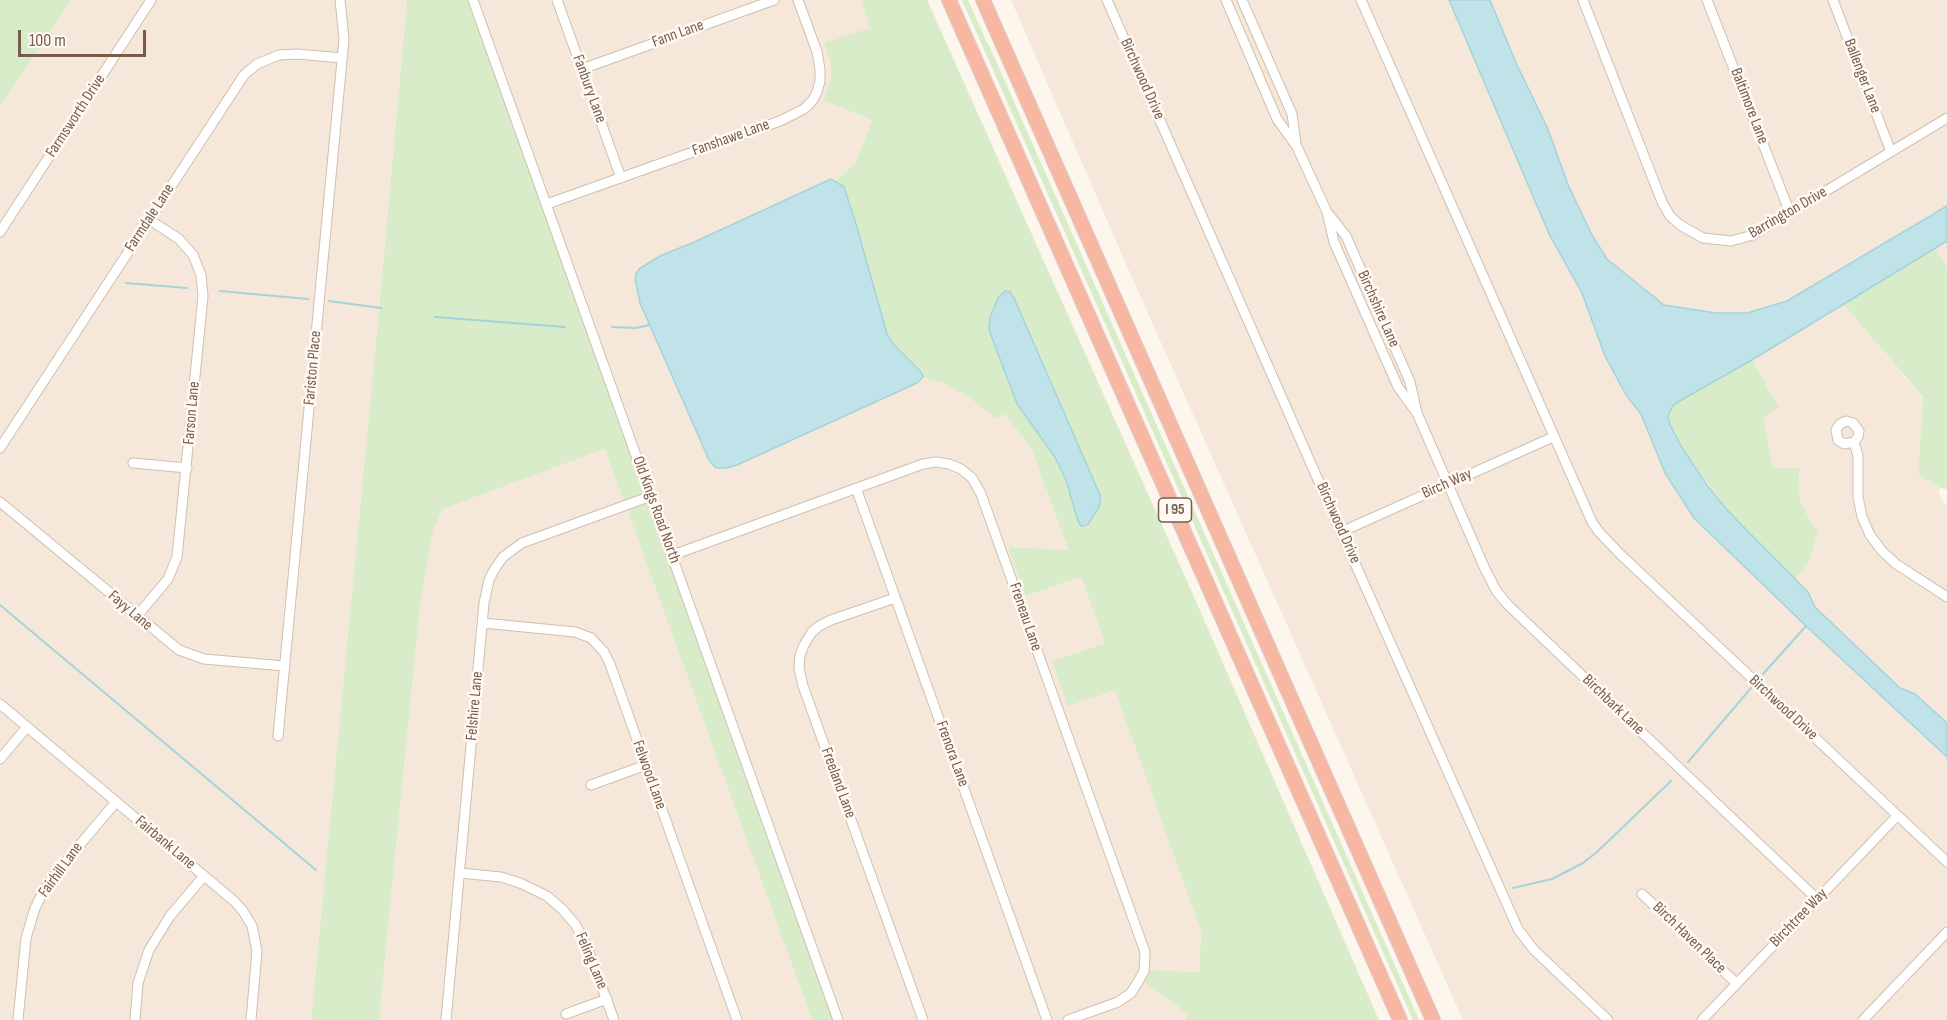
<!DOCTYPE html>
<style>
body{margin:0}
#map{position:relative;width:1947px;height:1020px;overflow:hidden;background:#fdf6ec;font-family:"Sofia Sans Condensed",sans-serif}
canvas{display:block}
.scale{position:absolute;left:18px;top:30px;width:128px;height:27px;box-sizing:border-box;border:3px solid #7a5c4d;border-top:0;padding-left:8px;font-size:18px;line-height:21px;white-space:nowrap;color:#7a5c4d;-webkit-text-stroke:4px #fffaf3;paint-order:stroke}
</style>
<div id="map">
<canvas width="1947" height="1020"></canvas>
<div class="scale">100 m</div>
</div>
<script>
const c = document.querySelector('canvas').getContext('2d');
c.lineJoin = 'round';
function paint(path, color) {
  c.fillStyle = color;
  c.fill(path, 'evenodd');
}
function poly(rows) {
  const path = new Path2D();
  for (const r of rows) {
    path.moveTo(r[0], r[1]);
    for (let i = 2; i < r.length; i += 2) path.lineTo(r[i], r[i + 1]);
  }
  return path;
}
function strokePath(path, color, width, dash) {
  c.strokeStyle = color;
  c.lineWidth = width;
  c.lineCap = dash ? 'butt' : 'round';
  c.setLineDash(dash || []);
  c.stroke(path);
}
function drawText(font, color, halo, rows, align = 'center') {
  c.font = font + ' "Sofia Sans Condensed",sans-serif';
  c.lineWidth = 5;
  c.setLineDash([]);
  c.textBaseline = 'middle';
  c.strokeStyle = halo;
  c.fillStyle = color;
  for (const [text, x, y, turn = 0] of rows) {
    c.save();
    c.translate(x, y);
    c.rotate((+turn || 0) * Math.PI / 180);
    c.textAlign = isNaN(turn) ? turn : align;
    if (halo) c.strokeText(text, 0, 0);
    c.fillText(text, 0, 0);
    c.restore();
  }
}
const residential = poly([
 [71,0,407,0,378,320,311,1020,0,1020,0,108],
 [478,0,861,0,871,28,824,43,831,64,831,80,824,100,872,120,856,162,835,181,831,179,692,243,660,256,640,303,713,466,921,380,923,377,944,383,971,398,997,419,1005,414,1032,450,1068,551,1008,547,1025,596,1081,577,1105,643,1052,661,1068,705,1115,689,1201,932,1199,972,1151,970,1189,1014,1185,1020,843,1020],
 [1011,0,1449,0,1550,236,1582,293,1605,356,1626,395,1641,414,1665,473,1694,518,1806,626,1947,757,1947,926,1857,1020,1463,1020,1126,264],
 [1490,0,1947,0,1947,206,1787,301,1747,313,1716,313,1664,305,1607,259,1592,235,1569,187,1547,127,1517,65],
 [1947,241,1947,266,1935,249],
 [1843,304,1923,398,1918,474,1940,488,1939,491,1943,503,1947,505,1947,723,1915,694,1900,688,1815,607,1808,592,1795,579,1808,564,1818,533,1800,502,1799,469,1773,468,1763,418,1779,406,1752,360],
 [605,449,812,1020,379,1020,420,606,433,531,443,509],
 [1947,939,1947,1020,1870,1020]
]);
const green = poly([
 [0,0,71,0,0,108],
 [407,0,468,0,834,1020,812,1020,605,449,443,509,433,531,420,606,379,1020,311,1020,378,320],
 [861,0,927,0,1191,590,1379,1020,1185,1020,1188,1014,1145,982,1151,970,1199,972,1201,932,1115,690,1068,706,1052,661,1105,643,1081,577,1025,596,1008,547,1068,550,1032,450,1005,414,997,419,970,398,944,383,923,377,922,374,894,345,885,330,856,224,844,187,835,181,856,162,872,120,823,100,831,80,831,64,824,43,870,28],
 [962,0,968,0,988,45,989,45,1419,1020,1413,1020],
 [1935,249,1947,266,1947,489,1940,488,1918,474,1923,397,1843,304],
 [1752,360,1779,407,1763,418,1773,468,1799,468,1800,502,1818,533,1808,564,1795,579,1727,510,1681,446,1668,421,1669,411,1676,403]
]);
const water = poly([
 [1449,0,1490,0,1517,65,1547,127,1569,187,1592,235,1607,259,1664,305,1716,313,1747,313,1787,301,1947,206,1947,241,1752,360,1676,403,1672,407,1668,416,1670,425,1681,446,1707,485,1727,510,1808,592,1815,607,1900,688,1915,694,1947,723,1947,757,1806,626,1694,518,1665,473,1641,414,1626,395,1605,356,1582,293,1550,236,1449,0],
 [831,179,844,187,856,224,887,334,894,345,921,372,923,377,917,383,737,465,726,468,716,468,709,460,640,303,635,279,636,274,639,269,660,256,692,243,831,179],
 [1005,291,1010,292,1014,298,1100,495,1100,503,1098,509,1088,524,1085,526,1081,526,1078,521,1066,480,1055,457,1017,404,989,330,990,317,998,298,1005,291]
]);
const stream = poly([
 [126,283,187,288],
 [220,291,308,299],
 [329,301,381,308],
 [435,317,565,327],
 [612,327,636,328,649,325],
 [0,605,316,870],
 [1763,674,1806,626],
 [1688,762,1751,688],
 [1513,888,1552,879,1583,863,1597,852,1671,781]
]);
const minor = poly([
 [473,0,838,1020],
 [557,0,621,178],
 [1107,0,1341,532,1518,929,1534,950,1608,1020],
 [1226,0,1277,119,1297,147,1327,212,1346,236,1410,382,1417,413,1398,387,1334,242,1327,212],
 [1242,0,1292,114,1296,144],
 [1361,0,1592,522,1599,532,1620,554,1947,862],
 [1583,0,1662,202,1670,216,1680,225,1703,238,1731,241,1753,235,1947,118],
 [1707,0,1790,213],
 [1833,0,1891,152],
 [582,69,774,0],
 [547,204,780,121,804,109,813,100,817,92,820,81,820,69,817,52,798,0],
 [0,232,151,0],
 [1417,413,1485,569,1497,592,1508,605,1817,899],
 [1854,442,1844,444,1838,440,1836,430,1840,424,1846,421,1853,423,1859,431,1858,437,1854,442,1858,456,1858,497,1862,517,1870,535,1882,551,1896,564,1947,597],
 [0,448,244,75,257,64,279,55,297,54,342,58],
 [133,463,187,468],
 [856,488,1047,1020],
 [0,502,179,650,204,659,285,666],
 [1341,532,1553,437],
 [673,555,923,464,936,462,949,464,961,469,972,478,981,494,1145,952,1144,971,1138,982,1131,993,1118,1002,1068,1020],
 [895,598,831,620,819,626,812,632,804,645,800,655,799,668,803,686,923,1020],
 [137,616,168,579,177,557,203,296,201,275,193,255,179,239,150,220],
 [483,623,575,632,591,638,604,652,610,664,737,1020],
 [0,704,234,901,243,911,252,926,257,951,251,1020],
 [278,736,344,39,340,0],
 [0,759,27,727],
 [591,785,646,765],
 [460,873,501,877,520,883,547,896,562,909,575,924,586,944,614,1020],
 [1642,894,1736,983],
 [566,1014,607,999],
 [18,1020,26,938,35,908,44,890,56,873,116,802],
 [135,1020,138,983,149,950,170,916,204,876],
 [446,1020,484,603,489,580,494,570,503,557,522,543,651,496],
 [1702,1020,1897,816],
 [1863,1020,1947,932]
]);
const highway = poly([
 [949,0,1400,1020],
 [983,0,1433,1020]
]);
const shields = [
 [1175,510,33]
];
const shieldNames = [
 ["I 95",1175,510]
];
const streetNames = [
 ["Fann Lane",678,34,-20],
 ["Ballenger Lane",1862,76,69],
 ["Birchwood Drive",1142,79,66],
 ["Fanbury Lane",589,89,70],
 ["Baltimore Lane",1749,106,69],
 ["Farmsworth Drive",76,116,-57],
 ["Fanshawe Lane",731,138,-20],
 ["Barrington Drive",1788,213,-30],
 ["Farmdale Lane",150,218,-57],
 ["Birchshire Lane",1378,309,66],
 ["Fariston Place",313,368,-85],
 ["Farson Lane",192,413,-85],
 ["Birch Way",1447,484,-24],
 ["Old Kings Road North",656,510,70],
 ["Birchwood Drive",1338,523,66],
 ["Fayy Lane",130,611,40],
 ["Freneau Lane",1025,617,71],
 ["Birchbark Lane",1613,705,44],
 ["Felshire Lane",475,706,-85],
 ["Birchwood Drive",1783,708,43],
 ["Frenora Lane",952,754,70],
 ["Felwood Lane",649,775,70],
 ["Freeland Lane",838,783,70],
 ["Fairbank Lane",165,843,40],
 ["Fairhill Lane",61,870,-54],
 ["Birchtree Way",1799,918,-46],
 ["Birch Haven Place",1689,938,44],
 ["Feling Lane",591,961,67]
];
paint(residential, '#f5e8da');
paint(green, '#d8ecc9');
paint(water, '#bfe3e8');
strokePath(water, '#a5d3da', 1.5);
strokePath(stream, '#a5d3da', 2);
strokePath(minor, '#d1beb0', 11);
strokePath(highway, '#dad1cd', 16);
strokePath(minor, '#fff', 9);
strokePath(highway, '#f7b7a3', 14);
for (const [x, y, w] of shields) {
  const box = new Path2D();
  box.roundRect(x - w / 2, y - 12, w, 24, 4.5);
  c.fillStyle = '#fffaf3';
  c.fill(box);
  strokePath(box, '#7a5c4d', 1.5);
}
drawText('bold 15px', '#7a5c4d', null, shieldNames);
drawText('16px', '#7a5c4d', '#fffaf3', streetNames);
</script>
